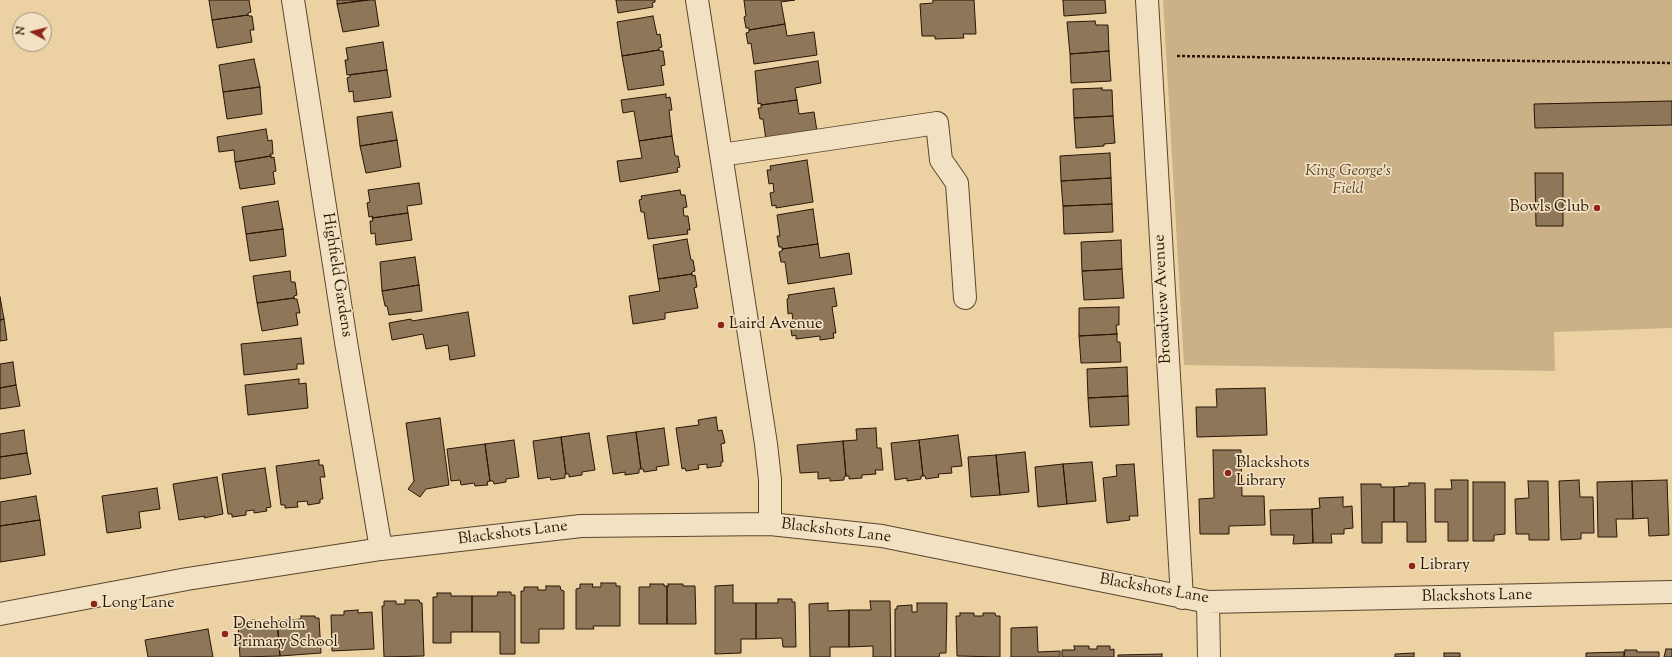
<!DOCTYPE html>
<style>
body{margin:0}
#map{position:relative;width:1672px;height:657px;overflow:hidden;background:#ecd1a3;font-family:"Sorts Mill Goudy",serif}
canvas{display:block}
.north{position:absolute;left:12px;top:12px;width:40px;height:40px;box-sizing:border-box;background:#f3e1c3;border:1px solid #a29077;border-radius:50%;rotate:277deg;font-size:11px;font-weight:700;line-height:16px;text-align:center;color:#291606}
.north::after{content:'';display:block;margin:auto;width:14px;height:18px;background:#8f2418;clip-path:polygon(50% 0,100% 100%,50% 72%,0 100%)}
</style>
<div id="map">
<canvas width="1672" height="657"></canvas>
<div class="north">N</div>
</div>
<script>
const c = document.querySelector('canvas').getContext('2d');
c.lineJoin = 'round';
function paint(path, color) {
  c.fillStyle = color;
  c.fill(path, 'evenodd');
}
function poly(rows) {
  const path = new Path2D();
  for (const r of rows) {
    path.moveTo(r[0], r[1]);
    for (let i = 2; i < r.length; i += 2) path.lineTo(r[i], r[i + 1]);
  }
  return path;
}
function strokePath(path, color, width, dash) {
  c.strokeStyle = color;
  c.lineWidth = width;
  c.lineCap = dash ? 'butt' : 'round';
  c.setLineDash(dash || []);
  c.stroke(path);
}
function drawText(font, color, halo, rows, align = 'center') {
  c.font = font + ' "Sorts Mill Goudy",serif';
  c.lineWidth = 3.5;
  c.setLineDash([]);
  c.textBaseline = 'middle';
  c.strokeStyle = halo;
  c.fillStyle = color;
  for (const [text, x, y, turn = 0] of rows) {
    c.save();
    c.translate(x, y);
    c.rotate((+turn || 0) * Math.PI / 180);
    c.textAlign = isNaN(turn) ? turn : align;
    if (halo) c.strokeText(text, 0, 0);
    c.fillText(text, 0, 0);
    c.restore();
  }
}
const green = poly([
 [1163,0,1672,0,1672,328,1554,332,1555,371,1184,365]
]);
const building = poly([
 [209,0,249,0,251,12,248,13,248,15,212,20,209,0],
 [337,0,368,0,337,4,337,0],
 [368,0,375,0,379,26,343,32,337,4,368,0],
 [616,0,655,0,655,2,652,3,653,7,618,13,616,0],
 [744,0,795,0,781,2,785,24,749,30,749,28,746,28,744,17,746,16,744,0],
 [933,0,974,0,976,34,963,34,964,38,935,39,935,36,922,36,920,4,933,3,933,0],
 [1063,0,1105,0,1106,13,1064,16,1063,0],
 [248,15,249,16,252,16,254,30,250,30,252,42,217,48,212,20,248,15],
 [653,16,657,35,660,34,662,47,659,48,659,50,622,56,617,22,653,16],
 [1095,21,1096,25,1108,25,1109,51,1070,54,1067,22,1095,21],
 [785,24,787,36,814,32,817,55,754,64,751,43,748,44,746,33,749,32,749,30,785,24],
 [383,42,387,70,347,75,345,60,348,60,346,48,383,42],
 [659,50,660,51,663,51,665,65,661,66,664,85,628,90,622,56,659,50],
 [1109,51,1111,81,1071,83,1070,54,1109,51],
 [254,59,260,87,223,92,219,65,254,59],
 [818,61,821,83,795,88,797,100,761,105,761,103,758,104,755,71,818,61],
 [387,70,391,97,354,102,353,91,349,92,347,78,350,77,350,75,387,70],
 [260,87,262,114,227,119,223,92,260,87],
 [1102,88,1102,90,1112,90,1113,116,1074,118,1073,89,1102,88],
 [666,94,666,98,670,97,672,110,669,110,672,136,639,141,634,111,623,113,621,100,666,94],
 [797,100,799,114,814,112,817,131,766,140,763,119,760,119,758,108,761,108,761,105,797,100],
 [1672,101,1672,125,1535,128,1534,104,1672,101],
 [392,112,397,140,360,146,357,117,392,112],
 [1113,116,1115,143,1104,144,1104,146,1076,148,1074,118,1113,116],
 [266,129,268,141,272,140,273,154,270,154,271,156,235,162,234,150,219,152,217,137,266,129],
 [672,136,675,156,678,156,680,167,677,168,678,172,620,182,617,161,642,158,639,141,672,136],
 [397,140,401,167,366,173,360,146,397,140],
 [1110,153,1111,178,1061,181,1060,156,1110,153],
 [271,156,271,158,274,157,276,171,273,172,275,184,240,189,235,162,271,156],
 [807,160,813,202,776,208,776,205,772,206,770,193,774,192,773,183,769,184,767,170,771,170,770,166,807,160],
 [1535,173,1563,173,1563,226,1536,226,1535,173],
 [1111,178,1112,204,1063,206,1061,181,1111,178],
 [419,183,422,204,407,206,408,213,372,218,373,216,369,217,367,203,370,202,368,190,419,183],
 [680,190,681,195,685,195,687,207,683,208,684,216,688,216,690,230,687,230,688,234,648,239,644,212,641,212,639,200,642,199,641,196,680,190],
 [278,201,283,229,246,234,242,207,278,201],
 [1112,204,1113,232,1064,234,1063,206,1112,204],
 [813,209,818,244,782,249,782,247,779,247,777,236,780,236,777,215,813,209],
 [408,213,412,240,376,245,375,233,371,234,370,221,373,221,372,218,408,213],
 [283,229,286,256,250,261,246,234,283,229],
 [687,239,691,260,693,260,695,271,692,272,692,274,658,279,653,245,687,239],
 [1121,240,1122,269,1082,271,1081,242,1121,240],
 [818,244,820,258,849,253,852,274,788,284,785,262,781,262,779,252,782,251,782,249,818,244],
 [415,257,419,285,382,291,380,262,415,257],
 [1122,269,1124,298,1084,300,1082,271,1122,269],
 [290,271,291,282,295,282,297,295,294,296,294,298,257,303,253,276,290,271],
 [692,274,692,276,695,275,697,287,694,288,698,308,665,313,665,319,633,324,629,296,660,291,658,279,692,274],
 [419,285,422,311,389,315,387,306,385,306,382,291,419,285],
 [834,288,837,306,832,307,836,333,833,333,834,338,820,340,820,336,796,339,796,335,792,336,790,323,793,322,792,313,788,314,787,299,789,298,788,295,834,288],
 [0,297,4,319,0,320,0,297],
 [294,298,294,299,297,299,300,313,296,313,298,325,262,331,257,303,294,298],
 [1119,307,1119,325,1116,325,1117,334,1079,336,1079,308,1119,307],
 [468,312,475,356,450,360,448,345,426,349,423,334,392,340,389,323,411,319,412,321,468,312],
 [4,319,7,340,0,341,0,320,4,319],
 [1117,334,1117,342,1120,342,1121,362,1081,363,1079,336,1117,334],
 [301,338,304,364,297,364,297,369,244,375,241,344,301,338],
 [13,362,16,385,0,388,0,364,13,362],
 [1127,367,1128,396,1088,398,1087,369,1127,367],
 [299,379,299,384,306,383,308,408,248,415,245,385,299,379],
 [16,385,20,406,0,409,0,388,16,385],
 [1265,388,1267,435,1197,437,1196,407,1217,407,1216,389,1265,388],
 [1128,396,1129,425,1090,427,1088,398,1128,396],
 [716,417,718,431,722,430,725,443,721,444,723,462,721,462,721,466,707,468,707,464,698,465,699,469,686,471,685,468,682,469,676,428,699,425,698,420,716,417],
 [440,418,449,485,426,489,420,497,408,489,414,481,406,423,440,418],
 [664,428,669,465,656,467,657,470,644,472,643,469,641,469,636,432,664,428],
 [876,428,877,448,881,448,883,470,875,470,876,474,862,475,862,478,849,479,849,476,846,476,843,441,857,440,856,429,876,428],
 [24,430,27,453,0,457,0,434,24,430],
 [636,432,641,469,639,469,639,473,625,475,625,472,613,474,607,436,636,432],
 [589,433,595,470,582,472,582,475,569,477,569,474,566,474,561,437,589,433],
 [958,435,962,466,951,467,952,473,938,474,939,477,926,479,925,476,923,476,919,440,958,435],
 [561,437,566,474,565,474,565,478,551,480,550,477,538,479,533,441,561,437],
 [514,440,519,477,506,479,506,482,494,484,493,481,490,481,485,444,514,440],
 [919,440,923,476,921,476,921,479,907,481,907,478,895,480,891,443,919,440],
 [843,441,846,476,844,477,844,480,830,481,830,478,818,479,818,472,800,473,797,445,843,441],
 [485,444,490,481,487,482,488,485,475,486,474,483,461,485,460,480,451,481,447,449,485,444],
 [1213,450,1241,450,1242,496,1264,496,1265,525,1229,526,1229,534,1200,534,1199,499,1214,498,1213,450],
 [1025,452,1029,492,1000,495,996,455,1025,452],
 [27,453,31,474,0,479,0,457,27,453],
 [996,455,1000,495,971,497,968,457,996,455],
 [319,460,319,465,323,465,325,477,320,477,323,499,320,499,320,503,308,505,307,501,297,502,298,507,285,508,285,505,281,505,276,466,319,460],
 [1092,462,1096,501,1067,504,1063,464,1092,462],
 [1063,464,1067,504,1038,507,1035,467,1063,464],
 [1134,464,1138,516,1129,516,1130,520,1107,523,1103,478,1117,476,1116,465,1134,464],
 [265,468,271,507,266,508,267,511,254,513,254,510,246,511,246,515,232,517,232,514,228,514,222,474,265,468],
 [217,477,223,514,204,518,205,516,179,520,173,484,217,477],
 [1451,480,1468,480,1468,541,1448,541,1448,522,1435,522,1435,489,1452,489,1451,480],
 [1579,480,1580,497,1593,497,1594,533,1581,533,1581,539,1561,540,1559,481,1579,480],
 [1667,480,1669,535,1649,536,1648,518,1633,519,1632,481,1667,480],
 [1528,481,1548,481,1549,540,1529,540,1529,534,1516,534,1515,499,1529,498,1528,481],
 [1632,481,1633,519,1616,519,1617,537,1598,537,1597,482,1632,481],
 [1473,482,1505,482,1505,534,1494,535,1494,541,1473,541,1473,482],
 [1409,483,1425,483,1426,542,1407,542,1407,522,1394,522,1394,487,1409,486,1409,483],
 [1361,484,1381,484,1381,487,1394,487,1394,522,1382,522,1382,543,1362,543,1361,484],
 [157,488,160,509,139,512,141,528,107,533,102,496,157,488],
 [36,496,40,520,0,526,0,502,36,496],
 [1343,497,1343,507,1352,506,1353,528,1344,529,1344,534,1331,534,1332,543,1313,543,1312,509,1320,508,1319,498,1343,497],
 [1312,509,1313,543,1293,544,1294,535,1271,535,1270,510,1312,509],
 [40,520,45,555,0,562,0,526,40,520],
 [601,583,616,583,616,586,620,586,620,626,593,626,594,629,576,629,576,589,580,588,580,584,593,584,592,587,601,587,601,583],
 [650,584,664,584,664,586,667,586,667,624,639,624,639,587,650,587,650,584],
 [668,584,683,584,683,586,695,586,696,624,667,624,667,586,669,586,668,584],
 [733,585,733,603,756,603,756,639,741,639,741,653,715,654,715,586,733,585],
 [546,586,560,586,561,590,564,591,564,629,539,629,539,643,521,643,521,591,524,591,524,587,538,587,538,590,546,590,546,586],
 [498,592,511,592,511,595,515,595,515,654,500,654,500,632,472,632,472,596,497,596,498,592],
 [437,593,451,593,451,596,472,596,472,632,451,632,451,643,433,643,433,597,437,597,437,593],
 [778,599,792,599,792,602,795,602,796,647,783,647,782,638,756,639,756,603,778,603,778,599],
 [405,600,419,600,420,603,422,603,424,656,384,657,382,606,384,606,384,601,396,601,396,604,405,604,405,600],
 [870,601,890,601,891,657,873,657,873,646,849,647,849,610,871,610,870,601],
 [828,603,828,611,849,610,849,647,830,647,830,657,810,657,809,604,828,603],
 [917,603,947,603,946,653,940,653,939,657,895,657,895,609,897,609,897,606,912,605,912,612,917,612,917,603],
 [358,610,358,613,372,612,374,649,332,651,331,615,344,615,344,611,358,610],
 [960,613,974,613,974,616,983,616,983,613,995,613,996,616,1000,616,1000,657,957,656,956,616,960,616,960,613],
 [301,616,315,616,315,618,319,618,321,653,280,656,277,621,301,619,301,616],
 [255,620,255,623,277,621,280,656,240,657,238,624,242,624,242,621,255,620],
 [1037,627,1038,652,1060,651,1060,657,1011,657,1011,628,1037,627],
 [208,629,213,657,148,657,145,640,208,629],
 [1074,646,1089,646,1089,649,1097,649,1097,646,1110,646,1110,650,1114,649,1114,657,1062,657,1062,650,1075,650,1074,646],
 [1666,649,1672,649,1672,657,1664,657,1666,649],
 [1625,650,1637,650,1637,652,1659,652,1659,657,1624,657,1625,650],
 [1624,652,1624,657,1586,657,1586,653,1624,652],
 [1414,653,1414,657,1395,657,1395,654,1414,653],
 [1444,653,1460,653,1460,657,1444,657,1444,653],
 [1162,654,1162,657,1118,657,1118,655,1162,654]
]);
const path = poly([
 [1177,56,1672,63]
]);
const minor = poly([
 [293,0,346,342,381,549],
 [697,0,766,444,770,480,770,524],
 [1147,0,1182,598],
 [721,155,937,123,941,160,957,183,965,298],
 [1208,602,1209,657],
 [0,614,187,579,381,549,581,526,770,524,882,536,1208,602,1672,592]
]);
const markers = [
 [1597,208,4,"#8f2418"],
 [721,325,4,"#8f2418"],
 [1228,473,4,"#8f2418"],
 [1412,566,4,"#8f2418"],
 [94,604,4,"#8f2418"],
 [225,634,4,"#8f2418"]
];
const parkNames = [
 ["King George's",1348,172],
 ["Field",1348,190]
];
const poiNames = [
 ["Bowls Club",1589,208,"right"],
 ["Laird Avenue",729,325],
 ["Blackshots",1236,464],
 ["Library",1236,482],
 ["Library",1420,566],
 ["Long Lane",102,604],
 ["Deneholm",233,625],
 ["Primary School",233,643]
];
const streetNames = [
 ["Highfield Gardens",336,275,81],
 ["Broadview Avenue",1164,299,-93],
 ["Blackshots Lane",836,532,7],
 ["Blackshots Lane",513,534,-7],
 ["Blackshots Lane",1154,590,10],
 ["Blackshots Lane",1477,597,-1]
];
paint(green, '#cbb188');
paint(building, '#8e7758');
strokePath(building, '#291606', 1);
strokePath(minor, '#5a452d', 24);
strokePath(path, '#291606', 2.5, [3, 2]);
strokePath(minor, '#f3e1c3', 22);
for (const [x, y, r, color] of markers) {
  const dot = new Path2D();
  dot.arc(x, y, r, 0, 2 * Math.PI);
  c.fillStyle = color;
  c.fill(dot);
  strokePath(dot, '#f3e1c3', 1.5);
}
drawText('italic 16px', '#5a442d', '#f3e1c3', parkNames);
drawText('16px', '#291606', '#f3e1c3', poiNames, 'left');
drawText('16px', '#291606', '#f3e1c3', streetNames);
</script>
